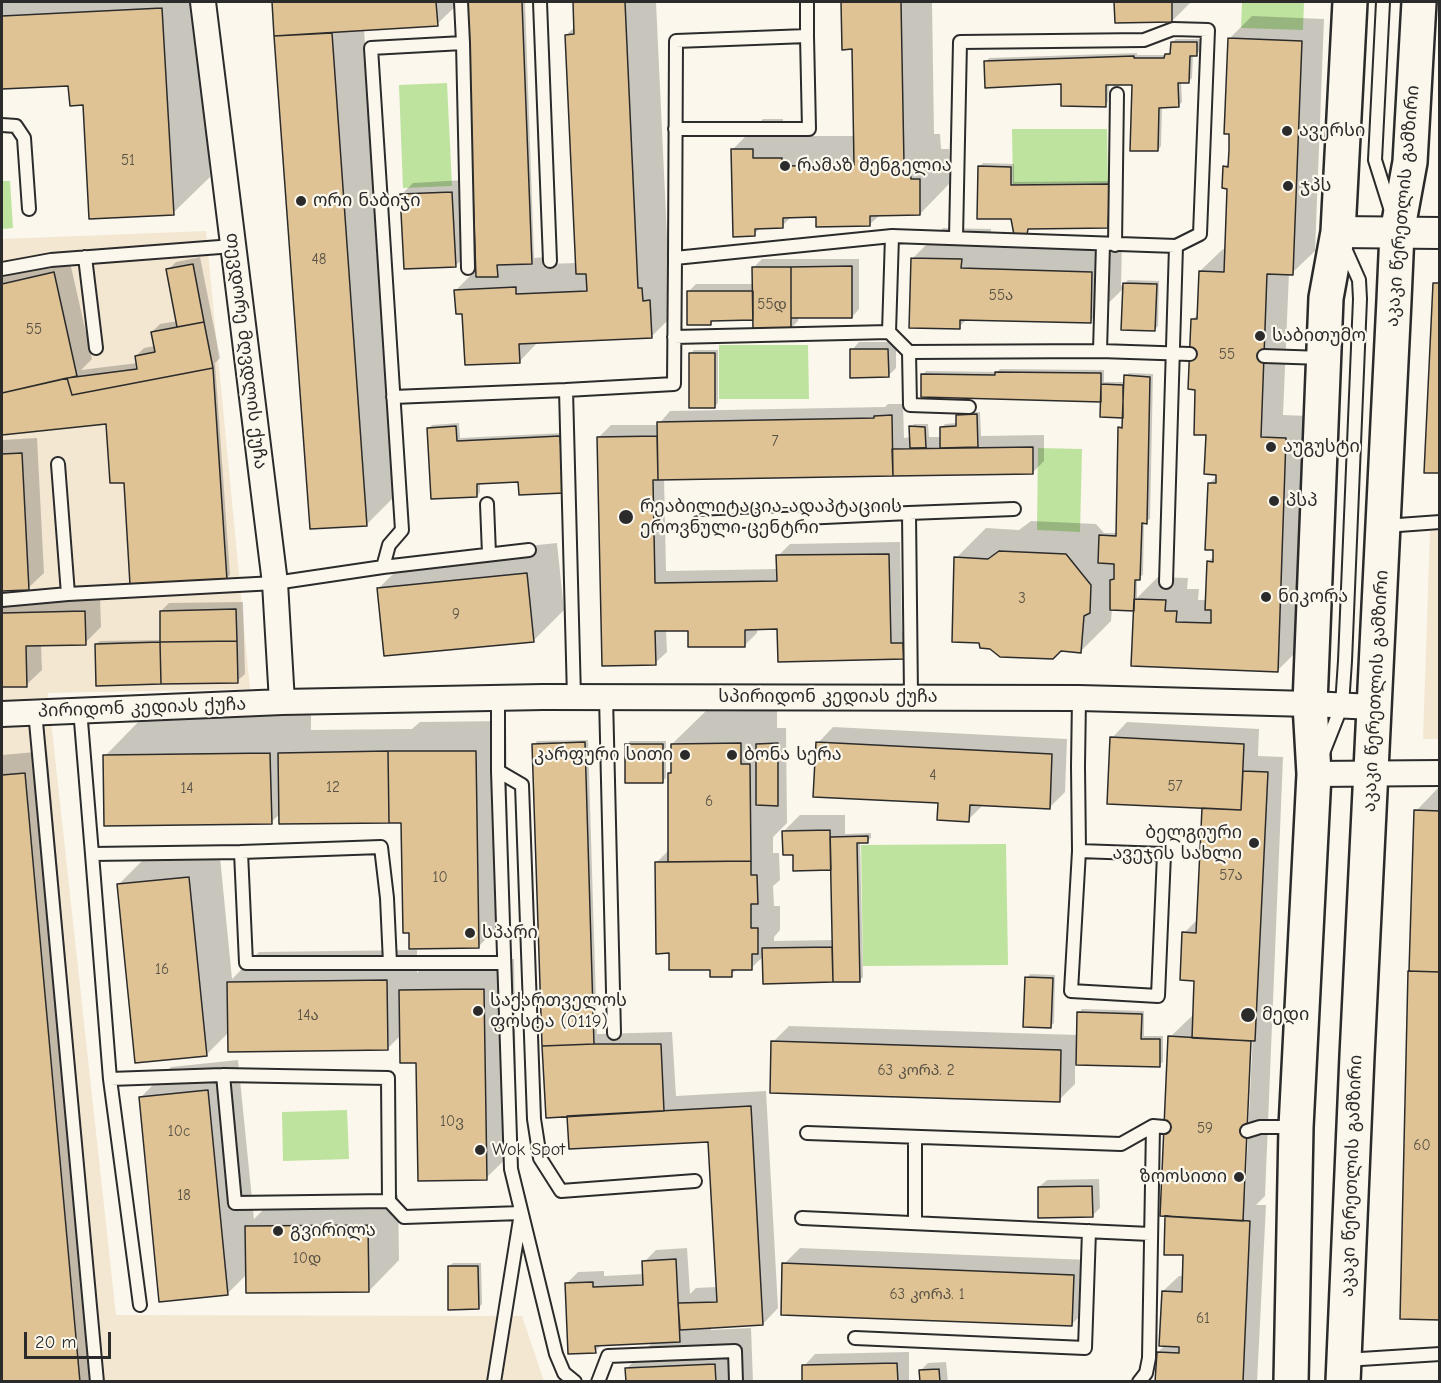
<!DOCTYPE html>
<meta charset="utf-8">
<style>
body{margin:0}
#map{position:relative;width:1441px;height:1383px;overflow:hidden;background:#fbf7ec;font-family:"Comic Neue",sans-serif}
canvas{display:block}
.frame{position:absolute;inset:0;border:3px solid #2b2b2b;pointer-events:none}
.scale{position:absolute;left:24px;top:1332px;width:87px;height:27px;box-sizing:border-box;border:3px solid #2b2b2b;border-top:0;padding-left:8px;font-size:18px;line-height:21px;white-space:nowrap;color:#2b2b2b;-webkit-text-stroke:4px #fbf7ec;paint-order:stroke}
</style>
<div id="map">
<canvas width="1441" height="1383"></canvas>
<div class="frame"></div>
<div class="scale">20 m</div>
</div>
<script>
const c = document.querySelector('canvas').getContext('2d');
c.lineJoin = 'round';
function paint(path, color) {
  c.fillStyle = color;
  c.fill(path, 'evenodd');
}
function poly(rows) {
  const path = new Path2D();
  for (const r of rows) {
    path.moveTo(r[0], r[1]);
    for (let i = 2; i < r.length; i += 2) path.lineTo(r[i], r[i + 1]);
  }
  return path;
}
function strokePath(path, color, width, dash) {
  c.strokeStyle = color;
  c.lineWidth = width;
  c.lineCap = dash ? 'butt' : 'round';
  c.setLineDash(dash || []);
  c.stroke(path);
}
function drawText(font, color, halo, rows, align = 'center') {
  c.font = font + ' "Comic Neue","Noto Sans Georgian",sans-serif';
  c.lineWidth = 4.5;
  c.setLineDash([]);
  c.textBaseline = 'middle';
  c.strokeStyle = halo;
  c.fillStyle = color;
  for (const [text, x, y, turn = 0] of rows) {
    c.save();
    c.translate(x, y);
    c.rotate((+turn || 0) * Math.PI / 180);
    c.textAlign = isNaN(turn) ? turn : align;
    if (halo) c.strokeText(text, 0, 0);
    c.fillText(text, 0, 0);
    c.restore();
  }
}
const built = poly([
 [206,231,250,689,48,693,116,1315,522,1316,544,1381,2,1381,2,239],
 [1439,530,1439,739,1423,739,1430,531]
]);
const green = poly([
 [1242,2,1304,2,1303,30,1241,28],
 [447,83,452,186,403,188,399,85],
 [1012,129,1107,129,1108,183,1013,184],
 [2,181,10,181,13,228,2,229],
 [719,345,808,345,809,399,719,399],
 [1038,448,1082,449,1080,532,1037,530],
 [1006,844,1008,965,863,966,861,845],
 [347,1110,349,1159,283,1161,282,1112]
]);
const shadow = poly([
 [2,2,200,2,210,177,173,213,70,84,2,88],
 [273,2,460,2,437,24,364,29,397,494,367,524,311,528],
 [467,2,525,2,534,258,546,257,546,264,577,263,566,35,576,26,574,2,656,2,668,258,672,258,680,271,682,306,651,337,539,341,519,362,464,312,456,290,477,269],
 [843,2,932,2,934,134,940,134,941,149,949,149,950,183,920,214,880,215,869,225,818,216,792,216,782,226,762,227,754,234,732,150,763,119,783,119,783,128,812,128,812,136,855,136,853,48,844,48],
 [1116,2,1191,2,1172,21,1116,21],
 [1252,16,1324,19,1315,251,1292,273,1289,273,1283,415,1308,416,1300,648,1277,671,1135,607,1112,609,1111,621,1081,651,956,558,986,528,1019,530,1031,521,1096,524,1104,533,1117,533,1119,428,1123,425,1125,416,1102,400,923,375,926,371,997,372,1000,369,1104,370,1104,382,1125,382,1125,376,1129,373,1153,374,1150,519,1144,522,1143,575,1137,578,1137,598,1158,577,1188,578,1187,589,1199,589,1198,600,1207,600,1208,562,1214,556,1209,484,1217,476,1197,388,1192,320,1198,314,1200,271,1223,249,1226,249,1229,187,1224,167,1230,162,1229,39],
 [1176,39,1200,39,1200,51,1196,54,1193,54,1192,78,1189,81,1181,81,1182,102,1179,105,1162,106,1161,146,1158,150,1133,84,1109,84,1108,102,1105,105,1062,83,986,62,989,58,1137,53,1137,55,1165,55,1172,51,1172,42],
 [983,163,1014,164,1014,182,1113,181,1111,223,1108,227,1030,227,1027,233,1012,217,979,167],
 [464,180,468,254,456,265,401,195,413,183],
 [943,228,991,229,991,238,1122,242,1121,286,1128,280,1159,281,1158,326,1155,329,1124,288,1090,321,968,318,959,327,912,259],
 [200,257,220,358,215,363,230,575,226,578,125,481,107,422,2,434,2,273,69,258,92,359,81,370,138,363,136,356,144,348,155,346,152,332,160,324,178,321,168,270,176,262],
 [762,259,859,259,859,309,852,317,798,317,798,321,791,328,755,319,715,319,711,323,688,292,696,284,754,284,754,267],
 [859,342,896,342,896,368,888,376,852,350],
 [694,350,718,350,718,403,715,406,690,354],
 [888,404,903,404,904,438,911,437,911,427,914,424,928,424,929,437,942,437,942,427,945,424,957,423,957,416,961,412,980,412,981,436,1044,435,1044,461,1033,472,664,478,666,571,778,569,778,556,790,544,900,542,902,632,915,632,915,646,903,658,779,628,757,628,757,633,745,645,690,629,666,630,667,652,655,663,599,437,611,425,658,425,670,411,885,407],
 [459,423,460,438,563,433,566,488,519,480,480,482,480,492,477,496,429,428,432,425],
 [37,438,44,573,28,588,2,590,2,440],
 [557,543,564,610,534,640,379,588,409,558],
 [100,596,101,627,85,643,41,644,42,670,26,685,2,686,2,598],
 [243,602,245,674,237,681,96,644,100,641,162,640,161,611,169,603],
 [777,707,777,728,786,728,787,823,773,837,773,853,779,853,780,880,773,886,774,906,780,906,780,930,774,937,774,941,834,940,832,869,795,854,784,831,800,815,845,815,845,834,871,833,871,838,867,841,860,841,863,977,860,980,764,982,764,956,751,968,738,968,731,975,671,952,657,862,670,849,669,774,673,770,672,744,709,708],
 [311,713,311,730,412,729,420,722,506,721,509,916,479,946,403,821,280,814,271,822,105,756,146,714],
 [1127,722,1259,729,1258,756,1283,757,1265,1196,1256,1205,1266,1205,1257,1382,1157,1382,1158,1352,1165,1345,1163,1291,1179,1276,1184,1276,1185,1254,1170,1037,1194,1014,1196,979,1184,933,1199,918,1204,807,1112,738],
 [1250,1033,1253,1033,1245,1197,1242,1197],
 [833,727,1067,739,1065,792,1049,808,984,804,968,820,940,802,818,743],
 [588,740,597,1034,672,1032,676,1096,766,1091,778,1308,763,1324,711,1327,711,1330,751,1328,753,1382,627,1382,627,1368,653,1342,602,1345,595,1351,566,1284,578,1272,604,1271,604,1276,644,1274,644,1262,656,1250,687,1248,690,1294,696,1288,717,1287,709,1140,570,1148,534,745,537,741],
 [630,741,666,741,666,778,662,781,627,745],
 [47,751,104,1382,2,1382,2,755],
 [1438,788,1440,1319,1402,1318,1416,811],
 [219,847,232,979,259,952,417,950,417,973,431,960,514,959,517,1148,486,1178,401,1035,388,1048,229,1032,206,1055,119,884,149,854],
 [1030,974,1055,975,1054,1023,1050,1026,1027,978],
 [1082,1009,1144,1011,1144,1036,1163,1036,1163,1062,1159,1065,1075,1064,1075,1084,1059,1100,773,1042,789,1026,1078,1035,1079,1013],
 [238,1060,254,1219,277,1196,398,1195,399,1260,369,1291,247,1274,228,1293,141,1097,171,1067],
 [1099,1179,1100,1208,1092,1216,1039,1187,1047,1180],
 [800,1248,1089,1260,1087,1309,1072,1324,784,1264],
 [453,1263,481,1263,482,1304,479,1307,449,1266],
 [909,1352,909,1382,804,1382,804,1366,815,1354],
 [946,1362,948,1382,921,1382,920,1371,928,1363]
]);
const building = poly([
 [272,2,436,2,438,26,274,36,272,2],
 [466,2,522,2,532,264,497,265,498,277,476,277,466,2],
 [567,2,625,2,638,288,642,288,643,301,650,300,652,338,519,344,520,363,465,365,462,314,456,314,454,290,516,287,516,294,587,291,586,274,576,274,565,35,574,34,573,2,567,2],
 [841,2,901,2,904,164,910,164,911,179,920,179,920,215,870,216,870,226,816,227,816,217,783,218,783,228,755,229,755,236,733,237,731,149,753,149,753,158,782,158,782,166,854,165,852,49,842,50,841,2],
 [1114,2,1172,2,1172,22,1115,23,1114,2],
 [162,8,174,215,89,219,83,105,70,106,68,86,2,89,2,16,162,8],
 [332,33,367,526,310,529,274,36,332,33],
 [1228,38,1302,41,1293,275,1267,274,1261,437,1286,438,1278,672,1131,666,1134,599,1166,600,1165,611,1177,611,1176,622,1211,623,1211,610,1205,610,1207,561,1213,562,1213,550,1205,550,1208,483,1216,483,1216,475,1204,474,1206,435,1194,435,1195,390,1188,389,1191,319,1197,319,1199,271,1224,272,1227,189,1222,188,1223,166,1228,167,1229,150,1229,134,1224,134,1228,38],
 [1171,42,1197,42,1197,56,1190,56,1189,83,1178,83,1179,107,1159,108,1158,151,1130,151,1132,85,1106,85,1106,107,1061,106,1061,84,985,88,984,61,1134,56,1134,58,1164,58,1165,54,1170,54,1171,42],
 [978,166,1011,167,1011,185,1110,184,1108,228,1028,229,1027,235,1014,235,1011,219,977,219,978,166],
 [452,192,456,267,404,269,400,194,452,192],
 [911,258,962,259,961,268,1092,272,1091,323,960,320,960,329,909,328,911,258],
 [193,264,204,322,177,327,166,269,193,264],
 [852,266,852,318,791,318,791,267,852,266],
 [752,267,791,267,791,330,753,330,752,267],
 [54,272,77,376,2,393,2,284,54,272],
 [1123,283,1157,284,1155,331,1121,330,1123,283],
 [1433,283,1440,283,1440,473,1424,473,1433,283],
 [687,291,753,291,753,320,711,321,711,325,687,325,687,291],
 [204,322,213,368,72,395,67,378,137,369,135,356,155,352,151,332,204,322],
 [850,349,888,349,889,377,850,378,850,349],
 [689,353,715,353,715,408,689,408,689,353],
 [213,368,227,580,130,585,124,483,110,483,106,424,2,435,2,393,67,378,72,395,213,368],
 [995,372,1101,373,1101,402,921,397,921,374,995,375,995,372],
 [1124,375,1150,377,1147,524,1142,523,1140,580,1135,580,1134,611,1110,610,1110,580,1114,579,1114,564,1098,563,1099,535,1116,536,1118,427,1122,428,1124,375],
 [1101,384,1123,385,1123,418,1100,417,1101,384],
 [977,414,978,447,940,448,940,427,956,426,956,415,977,414],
 [892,415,893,476,658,480,657,422,874,418,874,416,892,415],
 [456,426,457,441,560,436,564,493,519,495,518,482,477,484,477,497,431,499,427,428,456,426],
 [909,426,925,427,926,448,910,448,909,426],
 [657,436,658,480,653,480,655,583,777,581,776,555,889,554,891,643,903,643,904,659,778,662,777,629,745,630,745,647,688,647,688,631,655,631,656,665,602,666,597,437,657,436],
 [1033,447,1033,474,893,476,892,449,1033,447],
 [22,453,29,590,2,591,2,454,22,453],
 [999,551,1066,554,1091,585,1090,613,1084,616,1081,653,1061,651,1053,659,1000,657,990,649,980,648,979,643,952,642,954,557,988,559,999,551],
 [527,573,534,642,384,656,377,588,527,573],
 [236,609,237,641,160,642,160,611,236,609],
 [85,611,86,645,26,646,27,687,2,687,2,613,85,611],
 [237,641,238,683,161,684,160,642,237,641],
 [160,642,161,684,96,686,95,644,160,642],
 [1110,737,1244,744,1241,810,1107,804,1110,737],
 [585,742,594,1044,542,1046,532,744,585,742],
 [816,742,1052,754,1050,809,970,805,969,822,937,820,938,803,813,797,816,742],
 [741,743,741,764,750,764,751,861,668,862,668,773,671,773,671,744,741,743],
 [778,743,778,806,756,805,756,744,778,743],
 [625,744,663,744,663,783,625,783,625,744],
 [388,751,389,823,279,824,278,753,388,751],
 [388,751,476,751,479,948,409,949,409,933,403,933,401,823,389,823,388,751],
 [270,753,272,824,104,826,103,755,270,753],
 [1243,771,1268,772,1255,1041,1192,1038,1194,981,1180,980,1182,932,1196,933,1202,808,1241,810,1243,771],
 [25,773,80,1382,2,1382,2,775,25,773],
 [1414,810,1440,811,1440,972,1409,971,1414,810],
 [830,830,831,870,793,871,793,855,783,855,782,831,830,830],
 [868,836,868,843,857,843,860,982,833,982,830,837,868,836],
 [751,861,751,875,757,875,758,904,751,904,751,928,758,928,758,954,752,954,752,970,732,970,732,977,710,977,710,970,669,970,669,953,656,954,655,862,751,861],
 [189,877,207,1056,135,1063,117,884,189,877],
 [832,947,833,982,763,984,762,948,832,947],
 [1408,971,1440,972,1440,1320,1400,1319,1408,971],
 [1025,977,1053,978,1051,1028,1023,1027,1025,977],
 [387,980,388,1050,228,1052,227,982,387,980],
 [484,989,487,1180,418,1181,416,1063,400,1063,399,990,484,989],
 [1077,1012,1142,1014,1141,1039,1160,1039,1160,1067,1076,1065,1077,1012],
 [1168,1036,1251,1041,1243,1221,1160,1216,1168,1036],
 [771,1041,1061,1050,1060,1102,770,1093,771,1041],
 [594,1044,661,1044,664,1111,546,1118,542,1046,594,1044],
 [208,1090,228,1295,159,1302,139,1097,208,1090],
 [751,1106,763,1325,680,1330,678,1303,717,1302,708,1142,569,1149,567,1116,751,1106],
 [1092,1186,1093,1217,1038,1218,1038,1187,1092,1186],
 [1165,1216,1250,1221,1243,1382,1155,1382,1157,1352,1179,1353,1179,1347,1159,1346,1162,1291,1182,1292,1183,1255,1164,1255,1165,1216],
 [368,1225,369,1292,246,1293,245,1226,368,1225],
 [676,1259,680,1342,595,1346,596,1353,568,1354,565,1283,593,1282,593,1287,643,1285,642,1261,676,1259],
 [782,1263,1074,1275,1072,1326,781,1315,782,1263],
 [448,1266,478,1266,479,1309,448,1310,448,1266],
 [897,1363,898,1382,802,1382,802,1365,897,1363],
 [715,1364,716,1382,626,1382,625,1368,715,1364],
 [939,1369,940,1382,920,1382,919,1370,939,1369]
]);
const service = poly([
 [540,2,550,261],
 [807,2,807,36,676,41,675,258,892,236,1176,246],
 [1383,2,1375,160,1392,214],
 [463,43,468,268],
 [2,125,16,126,24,138,29,209],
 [675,129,809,129,807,36],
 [956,238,960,42,1144,40,1173,29,1208,30,1200,234,1176,246,1166,582],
 [1115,245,1117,94],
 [85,257,96,348],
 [2,269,51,260,233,246],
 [889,332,892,236],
 [674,337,889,332,909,352,1100,351,1190,354],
 [1100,351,1103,244],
 [909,352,910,405,969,407],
 [1264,356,1323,358],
 [393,397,566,390],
 [58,464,68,594,275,583,383,567,529,550],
 [487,504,489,554],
 [909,513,1014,509],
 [698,523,909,513,911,696],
 [1385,526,1440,522],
 [383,567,389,545,402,530,371,48,463,43,461,2],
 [2,600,68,594],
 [574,697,566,390,674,384,675,258],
 [606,697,614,1033],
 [498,698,498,771,511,1169,556,1354,564,1373,575,1382],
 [80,709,92,854,241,852,246,963,503,963],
 [35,711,97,1382],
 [1323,753,1342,705,1345,661,1360,299,1359,280,1343,244],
 [498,771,522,785,534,1119,540,1158,561,1191,695,1181],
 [1079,851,1164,854,1158,996,1071,991,1079,851,1078,766,1079,698],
 [241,852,381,847,387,898,390,963],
 [92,854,110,1079,140,1305],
 [223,1075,235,1203,389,1201],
 [110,1079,223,1075,388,1078,389,1201,404,1217,521,1213,494,1382],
 [1247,1131,1260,1127,1295,1127],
 [807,1133,1121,1144,1153,1126,1164,1127],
 [915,1137,915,1223],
 [802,1218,1150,1234],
 [855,1338,1085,1348,1089,1231],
 [1345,1360,1440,1354],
 [598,1382,608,1356,735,1351,736,1382],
 [1139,1382,1146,1373,1149,1358,1153,1126]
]);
const minor = poly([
 [203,2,275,583,282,702],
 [2,714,282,702,543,697,1079,698,1310,704,1374,707],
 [1314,774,1440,773]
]);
const tertiary = poly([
 [1338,232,1440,233]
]);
const secondary = poly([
 [1291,1382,1296,1127,1314,774,1310,704,1326,298,1338,232,1350,2],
 [1343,1382,1357,1056,1394,300,1397,233,1410,162,1419,2]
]);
const markers = [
 [1287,131,6,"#2b2b2b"],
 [785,166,6,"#2b2b2b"],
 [1288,186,6,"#2b2b2b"],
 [301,201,6,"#2b2b2b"],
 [1260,336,6,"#2b2b2b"],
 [1271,447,6,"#2b2b2b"],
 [1274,501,6,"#2b2b2b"],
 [626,517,8,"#2b2b2b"],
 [1266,597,6,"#2b2b2b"],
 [685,755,6,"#2b2b2b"],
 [732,755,6,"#2b2b2b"],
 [1254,843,6,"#2b2b2b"],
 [470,933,6,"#2b2b2b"],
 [478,1011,6,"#2b2b2b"],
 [1248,1015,8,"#2b2b2b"],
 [480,1150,6,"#2b2b2b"],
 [1239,1177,6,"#2b2b2b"],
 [278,1231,6,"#2b2b2b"]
];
const numberNames = [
 ["51",128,161],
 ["48",319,260],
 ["55ა",1001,296],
 ["55დ",772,305],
 ["55",34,330],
 ["55",1227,355],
 ["7",775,442],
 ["3",1022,599],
 ["9",456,615],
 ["4",933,776],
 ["57",1175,787],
 ["12",333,788],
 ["14",187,789],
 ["6",709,802],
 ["57ა",1231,876],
 ["10",440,878],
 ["16",162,970],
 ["14ა",308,1016],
 ["63 კორპ. 2",916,1071],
 ["10ვ",452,1122],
 ["59",1205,1129],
 ["10c",179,1132],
 ["60",1422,1146],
 ["18",184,1196],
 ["10დ",307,1259],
 ["63 კორპ. 1",927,1295],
 ["61",1203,1319]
];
const poiNames = [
 ["ავერსი",1299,131],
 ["რამაზ შენგელია",797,166],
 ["ჯპს",1300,186],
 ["ორი ნაბიჯი",313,201],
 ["საბითუმო",1272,336],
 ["აუგუსტი",1283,447],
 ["პსპ",1286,501],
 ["რეაბილიტაცია-ადაპტაციის",640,507],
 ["ეროვნული ცენტრი",640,528],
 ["ნიკორა",1278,597],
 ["კარფური სითი",673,755,"right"],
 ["ბონა სერა",744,755],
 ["ბელგიური",1242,833,"right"],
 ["ავეჯის სახლი",1242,854,"right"],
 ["სპარი",482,933],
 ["საქართველოს",490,1001],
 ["ფოსტა (0119)",490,1022],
 ["მედი",1262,1015],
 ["Wok Spot",492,1150],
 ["ზოოსითი",1227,1177,"right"],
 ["გვირილა",290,1231]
];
const streetNames = [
 ["აკაკი წერეთლის გამზირი",1403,206,-85],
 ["თევდორე მღვდლის ქუჩა",246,351,83],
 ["აკაკი წერეთლის გამზირი",1376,691,-87],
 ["სპირიდონ კედიას ქუჩა",828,697],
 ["პირიდონ კედიას ქუჩა",142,708,-2],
 ["აკაკი წერეთლის გამზირი",1352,1176,-88]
];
paint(built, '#f3e7d2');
paint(green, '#bde39e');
paint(shadow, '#0003');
paint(building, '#dfc394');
strokePath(building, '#2b2b2b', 1.5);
strokePath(service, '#2b2b2b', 16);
strokePath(minor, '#2b2b2b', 28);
strokePath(tertiary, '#2b2b2b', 34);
strokePath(secondary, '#2b2b2b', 38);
strokePath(service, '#fbf7ec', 12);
strokePath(minor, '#fbf7ec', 24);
strokePath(tertiary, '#fbf7ec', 30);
strokePath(secondary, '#fbf7ec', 33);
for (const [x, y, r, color] of markers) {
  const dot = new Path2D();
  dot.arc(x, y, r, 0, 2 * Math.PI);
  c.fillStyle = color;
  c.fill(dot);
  strokePath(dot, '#fbf7ec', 2);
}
drawText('15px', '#585145', null, numberNames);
drawText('18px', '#2b2b2b', '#fbf7ec', poiNames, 'left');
drawText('18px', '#2b2b2b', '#fbf7ec', streetNames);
</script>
